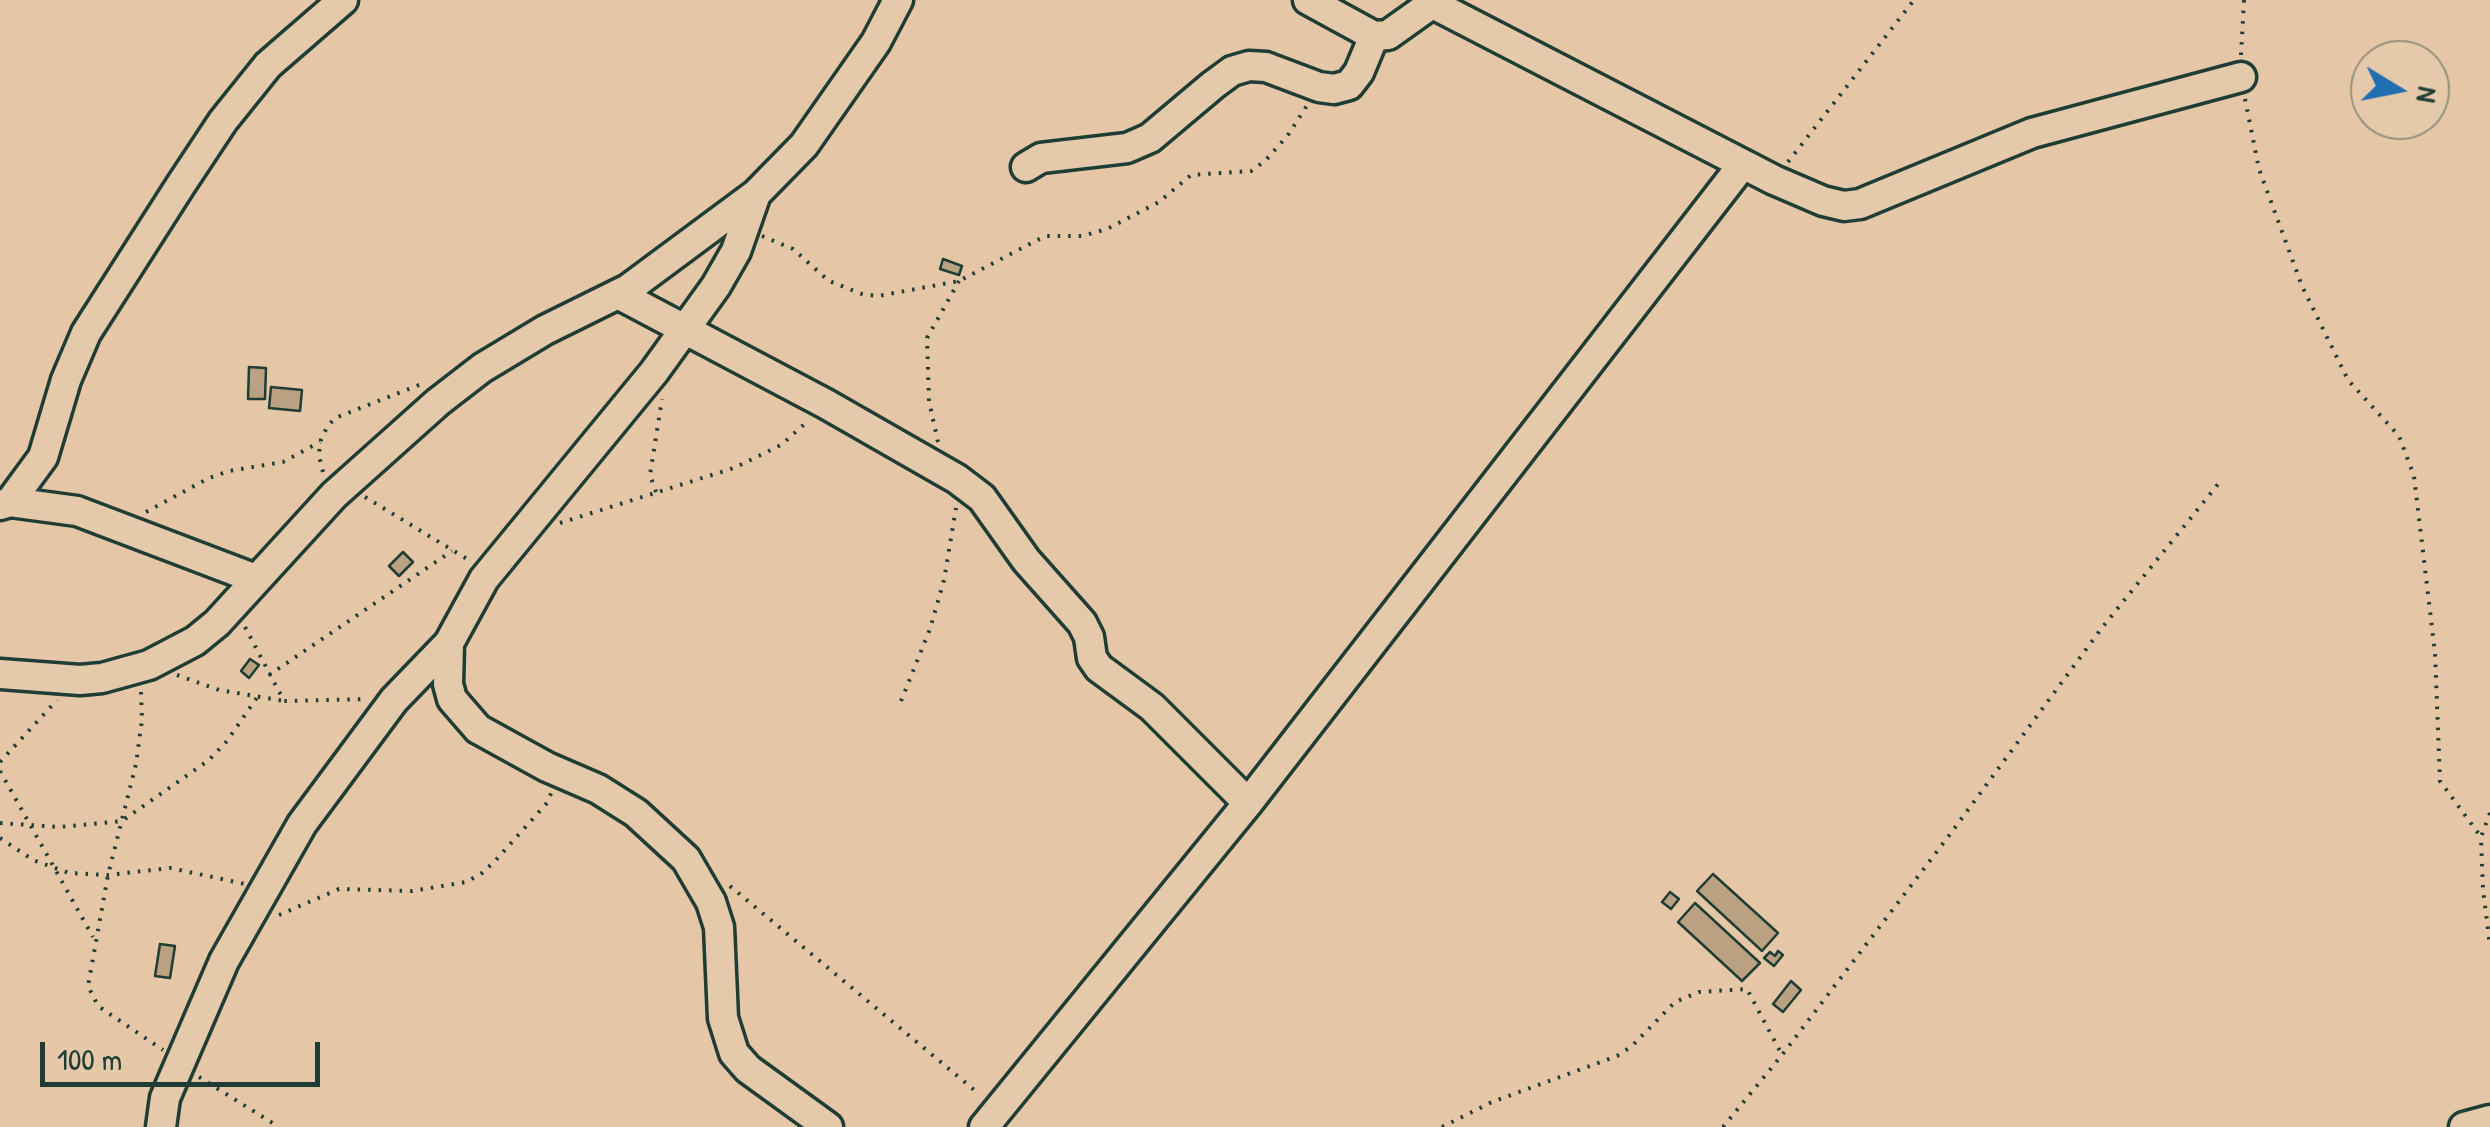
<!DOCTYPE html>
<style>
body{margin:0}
#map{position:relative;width:2490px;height:1127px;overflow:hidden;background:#e5c7a8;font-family:"Patrick Hand",sans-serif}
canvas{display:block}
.north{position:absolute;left:2350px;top:40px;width:100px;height:100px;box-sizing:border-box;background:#e4c9ab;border:2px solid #95917b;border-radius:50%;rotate:100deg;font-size:28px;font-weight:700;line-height:40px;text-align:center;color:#1f3d34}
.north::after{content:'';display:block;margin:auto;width:35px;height:45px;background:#1f6fb2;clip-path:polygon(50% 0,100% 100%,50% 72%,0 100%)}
.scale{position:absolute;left:40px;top:1042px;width:280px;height:45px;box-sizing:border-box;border:5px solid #1f3d34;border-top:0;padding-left:12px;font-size:30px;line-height:35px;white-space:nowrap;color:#1f3d34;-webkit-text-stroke:8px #e4c9ab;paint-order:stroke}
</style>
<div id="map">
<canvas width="2490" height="1127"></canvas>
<div class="north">N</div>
<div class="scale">100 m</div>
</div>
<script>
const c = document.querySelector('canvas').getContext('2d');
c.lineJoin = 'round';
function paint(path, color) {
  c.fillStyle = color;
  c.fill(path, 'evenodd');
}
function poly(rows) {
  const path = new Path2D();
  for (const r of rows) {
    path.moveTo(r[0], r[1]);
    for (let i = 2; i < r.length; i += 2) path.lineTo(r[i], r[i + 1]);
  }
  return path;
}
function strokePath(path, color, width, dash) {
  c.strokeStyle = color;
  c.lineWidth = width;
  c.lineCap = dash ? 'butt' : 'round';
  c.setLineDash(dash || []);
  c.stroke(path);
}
const building = poly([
 [943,259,962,266,959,275,940,269,943,259],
 [249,367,266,368,265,399,248,399,249,367],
 [271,387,302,390,300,411,269,408,271,387],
 [403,552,413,562,399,576,389,566,403,552],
 [250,659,259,665,249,678,241,671,250,659],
 [1713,874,1778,933,1762,951,1697,891,1713,874],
 [1670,892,1679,899,1671,909,1662,902,1670,892],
 [1695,903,1760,963,1742,981,1678,922,1695,903],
 [160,944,175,946,170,978,155,976,160,944],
 [1778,951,1783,955,1774,966,1764,958,1770,952,1775,956,1778,951],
 [1791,981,1801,990,1783,1012,1773,1004,1791,981]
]);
const path = poly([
 [2241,55,2244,0],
 [2245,99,2259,169,2302,286,2348,380,2399,436,2414,476,2435,653,2440,781,2481,837],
 [1788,162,1914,0],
 [762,236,793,249,829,281,862,294,878,296,959,281,1045,236,1082,236,1107,229,1159,202,1191,175,1251,171,1265,161,1288,135,1308,104],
 [938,442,929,401,927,338,959,281],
 [323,472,319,456,320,442,327,427,335,418,424,383],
 [656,492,650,475,662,399],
 [365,497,472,562],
 [146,512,209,478,229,471,283,462,320,442],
 [560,523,734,468,781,445,808,421],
 [245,627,284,701,366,699],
 [177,675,219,690,284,701],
 [269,675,452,551],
 [141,692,142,720,136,764,108,875,88,986,98,1006,163,1050],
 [901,701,930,629,944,580,956,508],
 [0,762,57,700],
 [0,771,93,937],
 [2490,813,2481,837,2483,889,2490,946],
 [0,823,59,827,122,821,209,760,227,741,258,696],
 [0,838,33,860,69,873,108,875,170,868,245,884],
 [730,886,979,1094],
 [279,915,339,889,412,891,466,882,482,873,495,861,547,803,552,791],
 [199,1077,279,1127],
 [1442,1127,1492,1102,1617,1056,1632,1046,1675,1002,1699,992,1747,989,1782,1055],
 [1723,1127,1782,1055,1948,837,2101,629,2219,483]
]);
const minor = poly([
 [1308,0,1374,36,1388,35,1437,0],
 [1433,4,1774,180,1823,201,1844,206,1860,204,2032,133,2241,77],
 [1026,167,1041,158,1127,148,1150,138,1213,85,1232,71,1249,66,1266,67,1319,87,1334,89,1349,85,1359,72,1374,36],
 [756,194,736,251,716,286,654,372,484,579,449,643,448,684,452,699,478,729,547,767,598,789,636,813,686,859,711,902,719,927,723,1018,734,1053,748,1069,828,1127],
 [618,294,826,404,957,479,982,498,1026,560,1082,623,1089,637,1092,658,1099,668,1152,707,1248,803],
 [10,502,43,457,66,380,86,333,180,186,223,121,268,65,343,0],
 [0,505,10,502,77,511,256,579],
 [0,674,80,680,102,678,149,665,195,641,217,623,334,495,438,402,482,368,545,330,628,289,756,194,804,145,876,42,898,0],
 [161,1127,165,1098,224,961,302,824,394,700,449,643],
 [984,1127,1248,803,1743,164],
 [2464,1127,2490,1120]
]);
paint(building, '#b9a182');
strokePath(building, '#1f3d34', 2.5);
strokePath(minor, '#1f3d34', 35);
strokePath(path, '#1f3d34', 4, [2.5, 8]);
strokePath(minor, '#e4c9ab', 28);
</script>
